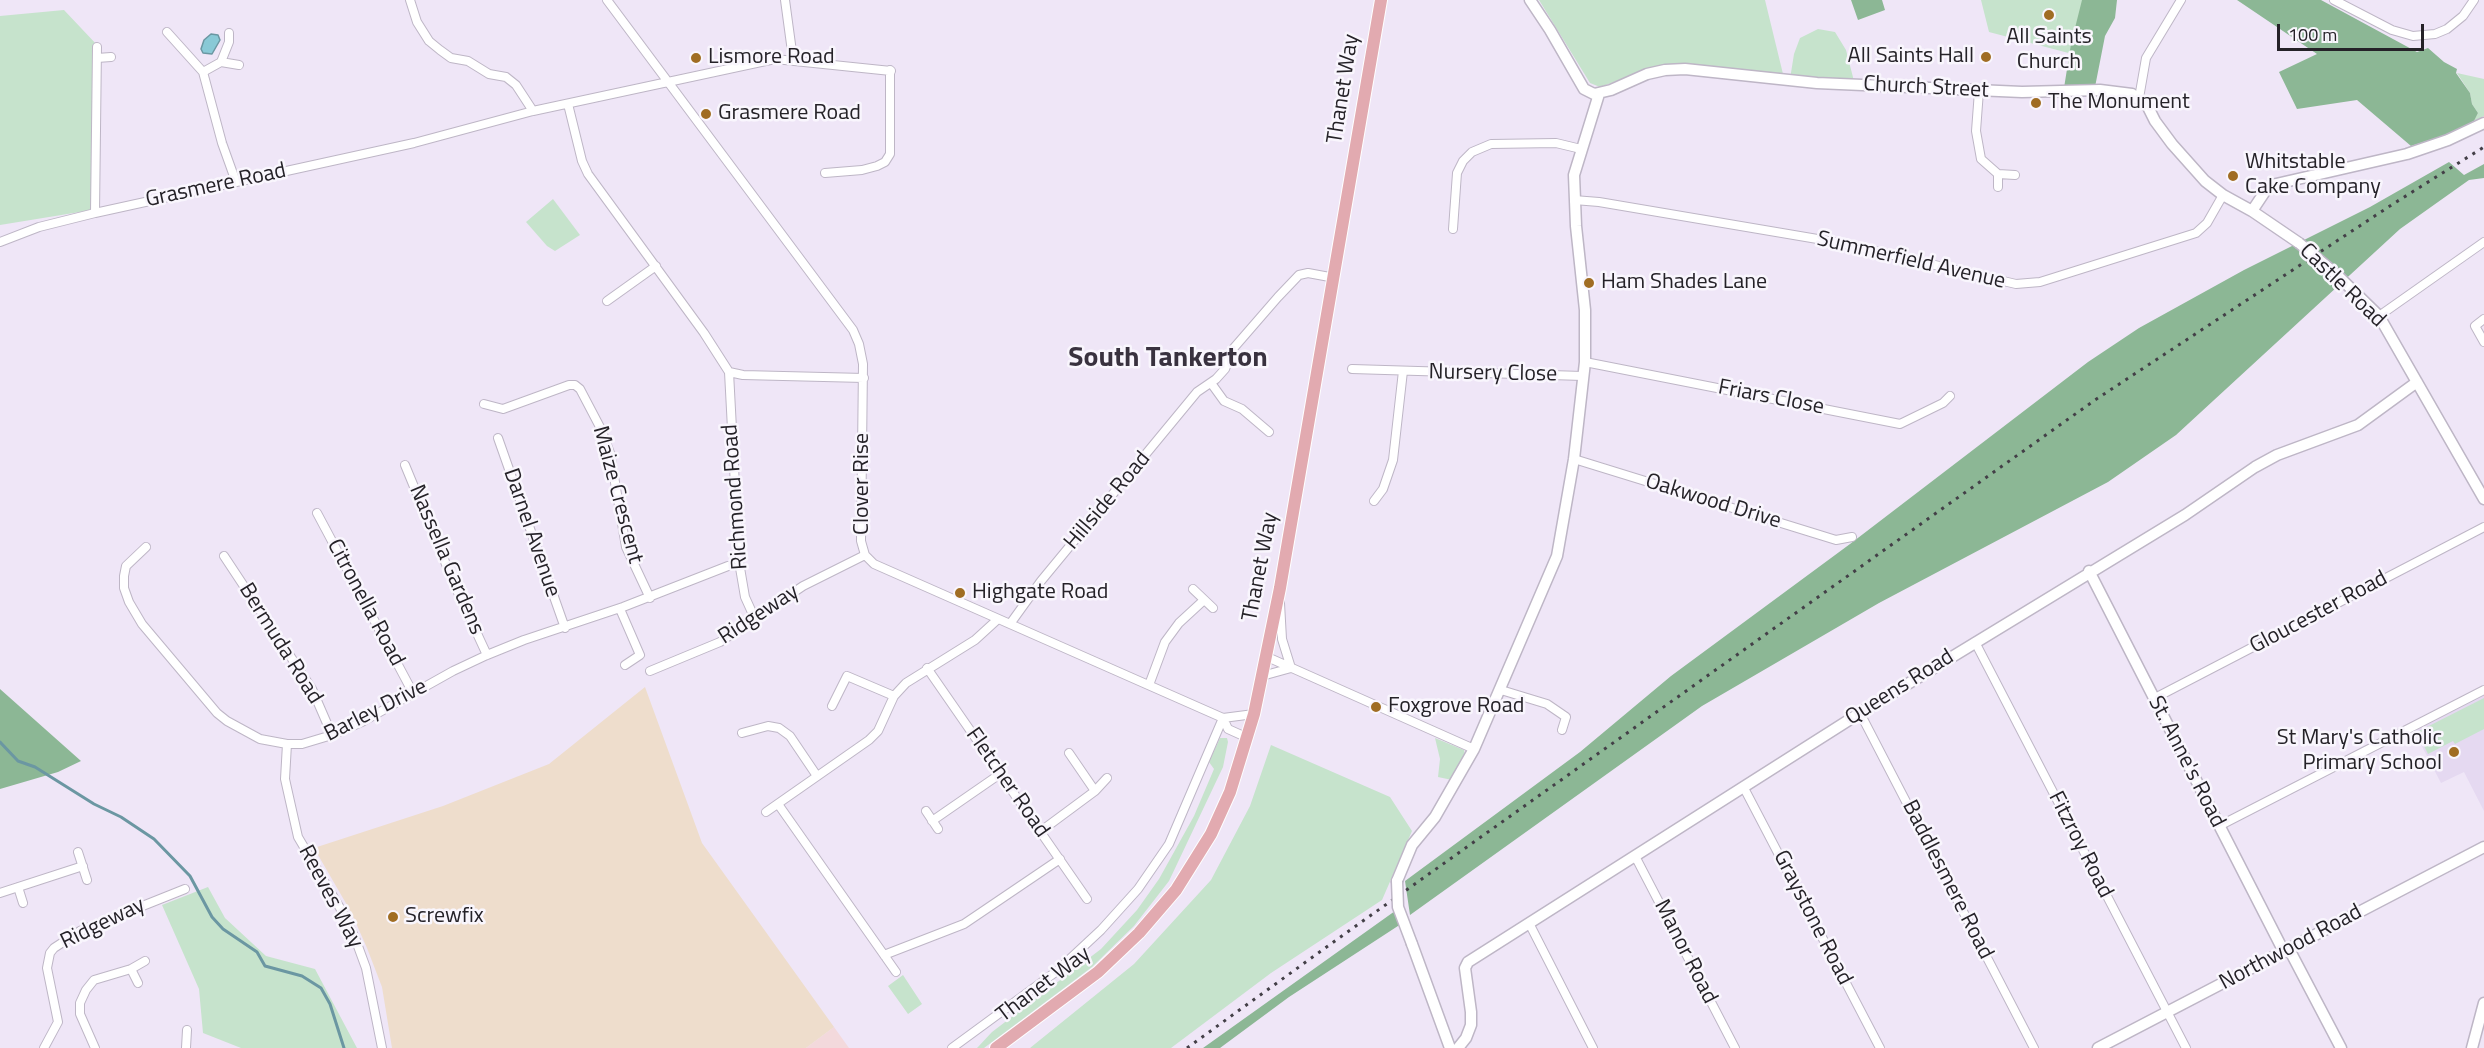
<!DOCTYPE html>
<style>
body{margin:0}
#map{position:relative;width:2484px;height:1048px;overflow:hidden;background:#efe6f7;font-family:"Titillium Web",sans-serif}
canvas{display:block}
.scale{position:absolute;left:2277px;top:24px;width:147px;height:27px;box-sizing:border-box;border:3px solid #252228;border-top:0;padding-left:8px;font-size:18px;line-height:21px;white-space:nowrap;color:#252228;-webkit-text-stroke:4px #f9f6fd;paint-order:stroke}
</style>
<div id="map">
<canvas width="2484" height="1048"></canvas>
<div class="scale">100 m</div>
</div>
<script>
const c = document.querySelector('canvas').getContext('2d');
c.lineJoin = 'round';
function paint(path, color) {
  c.fillStyle = color;
  c.fill(path, 'evenodd');
}
function poly(rows) {
  const path = new Path2D();
  for (const r of rows) {
    path.moveTo(r[0], r[1]);
    for (let i = 2; i < r.length; i += 2) path.lineTo(r[i], r[i + 1]);
  }
  return path;
}
function strokePath(path, color, width, dash) {
  c.strokeStyle = color;
  c.lineWidth = width;
  c.lineCap = dash ? 'butt' : 'round';
  c.setLineDash(dash || []);
  c.stroke(path);
}
function drawText(font, color, halo, rows, align = 'center') {
  c.font = font + ' "Titillium Web",sans-serif';
  c.lineWidth = 5;
  c.setLineDash([]);
  c.textBaseline = 'middle';
  c.strokeStyle = halo;
  c.fillStyle = color;
  for (const [text, x, y, turn = 0] of rows) {
    c.save();
    c.translate(x, y);
    c.rotate((+turn || 0) * Math.PI / 180);
    c.textAlign = isNaN(turn) ? turn : align;
    if (halo) c.strokeText(text, 0, 0);
    c.fillText(text, 0, 0);
    c.restore();
  }
}
const commercial = poly([
 [834,1027,849,1048,806,1048]
]);
const industrial = poly([
 [645,687,702,843,834,1027,806,1048,392,1048,382,987,367,948,351,912,314,848,443,806,549,764]
]);
const built = poly([
 [2484,695,2484,811,2464,772,2441,783,2414,731]
]);
const green = poly([
 [1539,0,1765,0,1783,74,1657,66,1600,87,1590,83],
 [1981,0,2095,0,2076,55,1989,32],
 [64,10,98,46,92,210,0,225,0,16],
 [1818,29,1835,32,1846,50,1855,85,1790,79,1794,54,1800,38],
 [2457,73,2484,79,2484,116,2474,121,2478,113,2472,104,2470,93],
 [553,199,580,235,555,251,547,246,526,222],
 [2484,698,2484,729,2455,744,2453,741,2428,754,2417,732],
 [1220,738,1227,738,1228,742,1223,767,1169,881,1134,926,1092,967,984,1048,977,1048,992,1032,1101,949,1137,910,1159,879,1194,816,1214,769,1209,762],
 [1435,738,1464,750,1465,755,1452,780,1438,777,1440,759],
 [1271,745,1390,797,1412,831,1382,900,1271,973,1171,1048,1030,1048,1134,964,1211,880,1250,806],
 [208,887,225,918,266,956,315,969,357,1048,241,1048,203,1033,199,989,162,905],
 [903,975,922,1004,908,1014,888,986]
]);
const forest = poly([
 [1851,0,1882,0,1885,10,1858,20],
 [2082,0,2117,0,2115,18,2105,36,2095,87,2064,88,2071,44],
 [2237,0,2321,0,2417,52,2428,48,2444,62,2457,69,2456,73,2470,93,2472,104,2478,113,2474,121,2448,134,2411,146,2357,100,2297,109,2279,72,2317,54],
 [2449,162,2464,175,2484,164,2484,178,2469,180,2400,229,2176,435,2108,482,1879,603,1702,706,1410,915,1405,881,1580,752,1671,676,1850,544,2088,362,2139,328,2244,270,2370,207],
 [0,689,81,761,58,772,0,789],
 [1395,911,1401,924,1289,997,1220,1048,1203,1048]
]);
const water = poly([
 [211,34,218,35,220,40,212,54,203,53,201,49,204,40,211,34]
]);
const stream = poly([
 [0,742,18,761,35,767,94,804,121,817,154,839,190,876,212,917,223,929,257,952,265,966,302,976,321,988,330,1004,344,1048]
]);
const minor = poly([
 [410,0,417,22,429,41,440,50,451,58,468,61,489,74,506,77,516,85,533,111],
 [607,0,853,330,859,344,863,364,861,541,865,555,874,564,1223,718,1254,714],
 [785,0,793,59],
 [2334,0,2392,30,2413,36,2435,34,2447,29,2463,16,2474,0],
 [167,32,203,72,222,143,236,182],
 [97,58,111,57],
 [221,62,239,65],
 [203,72,221,62,229,42,229,33],
 [1979,91,1976,131,1981,159,1998,174,2015,175],
 [2139,98,2146,58,2181,0],
 [568,104,582,161,588,174,704,333,729,372,743,375,864,378],
 [825,173,862,170,877,166,885,162,890,154,890,70],
 [1998,174,1998,187],
 [1574,200,1599,202,1841,243,2016,284,2040,282,2196,233,2207,223,2223,195],
 [95,213,97,47],
 [1453,229,1457,173,1463,161,1472,152,1491,144,1556,143,1581,149],
 [0,242,39,227,95,213,414,143,533,111,775,59,891,71],
 [607,301,656,266],
 [2379,316,2484,242],
 [2484,319,2475,326,2484,342],
 [1585,362,1900,424,1943,403,1950,396],
 [1352,369,1583,376],
 [729,372,739,562,745,597,755,619],
 [1211,383,1224,401,1242,409,1269,432],
 [484,404,503,409,569,385,575,385,580,389,601,429,610,453,626,547,650,598],
 [498,438,565,628],
 [1574,459,1836,540,1852,537],
 [405,465,455,586,487,655],
 [1374,501,1383,489,1393,460,1403,371],
 [317,513,413,693],
 [146,547,126,566,124,576,124,588,129,602,142,624,217,713,227,721,260,739,287,744,302,744,332,735,362,722,453,671,487,655,524,640,623,607,728,566],
 [224,556,312,689,332,735],
 [1193,589,1213,608],
 [1280,603,1282,639,1291,668],
 [620,609,640,655,625,665],
 [1010,624,1041,581,1197,392,1216,379,1225,369,1232,350,1278,297,1299,275,1308,273,1335,278],
 [1975,642,2186,1048],
 [1265,656,1474,749],
 [927,668,1087,899],
 [650,671,720,642,803,586,865,555],
 [1262,676,1291,668],
 [1149,685,1165,642,1179,623,1204,600],
 [1501,690,1547,704,1566,717,1562,730],
 [2153,699,2484,527],
 [832,706,847,676,894,696],
 [1860,713,2034,1048],
 [1223,718,1228,729,1248,738],
 [742,733,768,726,779,728,790,736,817,776],
 [287,744,285,779,298,837,340,908,355,938,366,968,382,1048],
 [1069,753,1095,791],
 [1744,788,1880,1048],
 [778,804,896,972],
 [926,811,938,829],
 [766,812,869,740,878,731,894,696,906,683,975,640,998,619],
 [932,821,1000,774],
 [2219,826,2484,690],
 [1041,831,1095,791,1107,778],
 [78,852,87,880],
 [1635,856,1735,1048],
 [18,887,23,903],
 [0,893,83,866],
 [1529,923,1593,1048],
 [884,955,964,924,1060,859],
 [131,969,138,983],
 [44,1048,58,1022,47,968,50,953,54,948,80,931,185,889],
 [95,1048,80,1014,80,1003,86,990,94,980,131,969,145,961],
 [186,1048,187,1030],
 [952,1048,1057,971,1101,930,1138,889,1169,844,1223,718]
]);
const tertiary = poly([
 [1530,0,1550,30,1584,89,1594,94,1611,90,1647,74,1665,70,1685,69,1817,83,2022,92,2100,90,2132,94,2148,107,2155,121,2172,144,2205,181,2223,195,2252,211,2299,243],
 [2252,211,2268,187,2276,184,2407,154,2448,140,2484,123],
 [2337,275,2379,316,2484,499],
 [2089,571,2284,952],
 [1397,881,1412,845,1435,817,1474,749,1557,556,1574,459,1585,362,1585,310,1576,226,1574,175,1599,94],
 [1412,944,1450,1048],
 [2289,949,2341,1048],
 [1458,1048,1466,1038,1471,1025,1471,1012,1465,968,1468,962,1860,713,2185,515,2255,467,2277,455,2358,425,2417,382],
 [2098,1048,2484,847],
 [2472,1048,2484,1003]
]);
const primary = poly([
 [996,1048,1098,972,1139,933,1176,890,1211,834,1230,792,1254,714,1280,588,1381,0]
]);
const rail = poly([
 [1187,1048,1339,938,2095,400,2393,204,2484,147]
]);
const tertiaryBridge = poly([
 [2299,243,2337,275],
 [1397,881,1398,907,1412,944]
]);
const markers = [
 [2049,15,6,"#a06d23"],
 [1986,57,6,"#a06d23"],
 [696,58,6,"#a06d23"],
 [2036,103,6,"#a06d23"],
 [706,114,6,"#a06d23"],
 [2233,176,6,"#a06d23"],
 [1589,283,6,"#a06d23"],
 [960,593,6,"#a06d23"],
 [1376,707,6,"#a06d23"],
 [2454,752,6,"#a06d23"],
 [393,917,6,"#a06d23"]
];
const poiNames = [
 ["All Saints",2049,38,"center"],
 ["Church",2049,63,"center"],
 ["All Saints Hall",1974,57,"right"],
 ["Lismore Road",708,58],
 ["The Monument",2048,103],
 ["Grasmere Road",718,114],
 ["Whitstable",2245,163],
 ["Cake Company",2245,188],
 ["Ham Shades Lane",1601,283],
 ["Highgate Road",972,593],
 ["Foxgrove Road",1388,707],
 ["St Mary's Catholic",2442,739,"right"],
 ["Primary School",2442,764,"right"],
 ["Screwfix",405,917]
];
const streetNames = [
 ["Church Street",1926,88,3],
 ["Thanet Way",1344,89,-81],
 ["Grasmere Road",216,186,-12],
 ["Summerfield Avenue",1911,261,13],
 ["Castle Road",2342,286,44],
 ["Nursery Close",1493,374,1],
 ["Friars Close",1771,398,11],
 ["Clover Rise",863,484,-90],
 ["Maize Crescent",617,495,75],
 ["Richmond Road",736,497,-94],
 ["Hillside Road",1108,501,-50],
 ["Oakwood Drive",1713,502,17],
 ["Darnel Avenue",531,533,71],
 ["Nassella Gardens",446,560,67],
 ["Thanet Way",1261,567,-79],
 ["Citronella Road",365,603,62],
 ["Gloucester Road",2319,613,-28],
 ["Ridgeway",759,615,-33],
 ["Bermuda Road",280,644,58],
 ["Queens Road",1900,688,-32],
 ["Barley Drive",376,711,-27],
 ["St. Anne's Road",2186,762,63],
 ["Fletcher Road",1007,783,55],
 ["Fitzroy Road",2080,845,63],
 ["Baddlesmere Road",1947,880,63],
 ["Reeves Way",330,897,62],
 ["Graystone Road",1812,918,63],
 ["Ridgeway",103,924,-26],
 ["Northwood Road",2291,948,-28],
 ["Manor Road",1685,952,63],
 ["Thanet Way",1044,985,-37]
];
const districtNames = [
 ["South Tankerton",1168,359]
];
paint(commercial, '#f3d9dc');
paint(industrial, '#edc');
paint(built, '#e5d9f1');
paint(green, '#c6e3cc');
paint(forest, '#8cb795');
paint(water, '#89c9d6');
strokePath(water, '#6b97a2', 1.5);
strokePath(stream, '#6b97a2', 3);
strokePath(minor, '#beb6c6', 10);
strokePath(tertiary, '#beb6c6', 13);
strokePath(primary, '#fff', 14);
strokePath(minor, '#fff', 8);
strokePath(tertiary, '#fff', 10);
strokePath(primary, '#e2aab0', 12);
strokePath(rail, '#433f47', 3, [3, 6]);
strokePath(tertiaryBridge, '#beb6c6', 13, []);
strokePath(tertiaryBridge, '#fff', 10);
for (const [x, y, r, color] of markers) {
  const dot = new Path2D();
  dot.arc(x, y, r, 0, 2 * Math.PI);
  c.fillStyle = color;
  c.fill(dot);
  strokePath(dot, '#f9f6fd', 2);
}
drawText('22px', '#252228', '#f9f6fd', poiNames, 'left');
drawText('22px', '#252228', '#f9f6fd', streetNames);
drawText('bold 28px', '#39323f', '#f9f6fd', districtNames);
</script>
